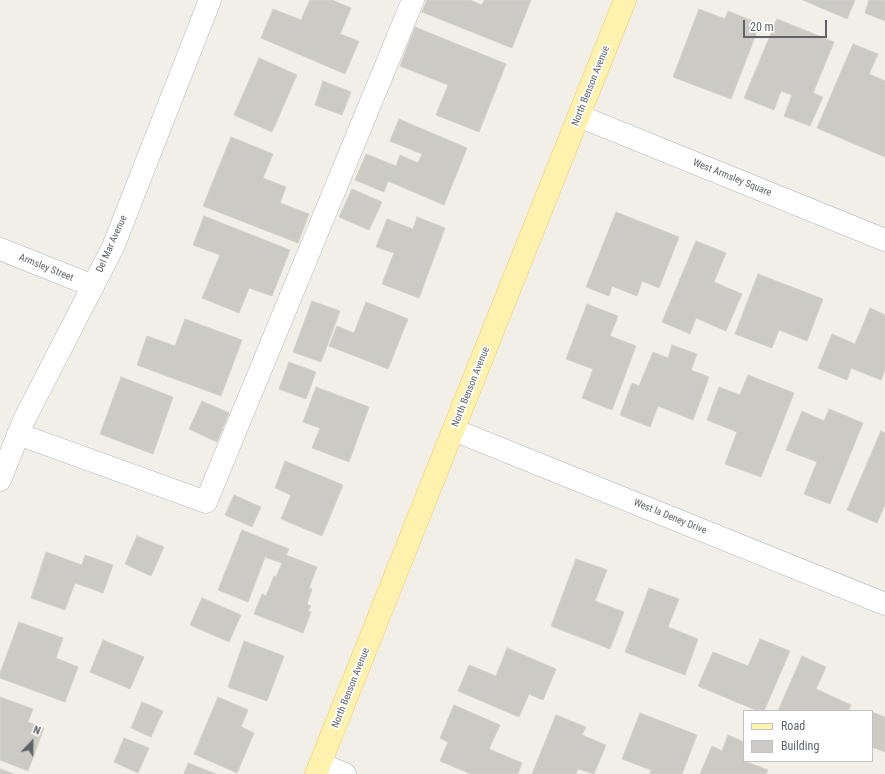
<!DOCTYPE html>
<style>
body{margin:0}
#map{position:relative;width:885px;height:774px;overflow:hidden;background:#f1efe8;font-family:"Roboto Condensed",sans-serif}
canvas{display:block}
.legend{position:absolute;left:743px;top:710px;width:130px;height:52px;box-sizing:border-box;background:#fff;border:1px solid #bfc1c3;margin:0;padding:5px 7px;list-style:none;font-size:12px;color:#5f6368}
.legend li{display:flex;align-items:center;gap:8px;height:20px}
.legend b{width:20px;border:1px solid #bfc1c3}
.north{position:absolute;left:12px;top:722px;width:40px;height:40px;-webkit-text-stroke:3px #fff;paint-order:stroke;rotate:22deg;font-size:11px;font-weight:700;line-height:16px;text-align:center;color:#5f6368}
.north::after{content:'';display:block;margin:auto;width:14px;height:18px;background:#5f6368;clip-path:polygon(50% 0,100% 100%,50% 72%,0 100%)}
.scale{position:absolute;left:743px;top:20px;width:84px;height:18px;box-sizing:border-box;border:2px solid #5f6368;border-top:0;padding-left:5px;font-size:12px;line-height:14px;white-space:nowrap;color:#5f6368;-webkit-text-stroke:3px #fff;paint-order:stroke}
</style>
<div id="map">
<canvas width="885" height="774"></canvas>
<ul class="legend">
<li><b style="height:5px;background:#fff2af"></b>Road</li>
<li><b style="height:11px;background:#cccac5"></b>Building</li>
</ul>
<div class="north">N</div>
<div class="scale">20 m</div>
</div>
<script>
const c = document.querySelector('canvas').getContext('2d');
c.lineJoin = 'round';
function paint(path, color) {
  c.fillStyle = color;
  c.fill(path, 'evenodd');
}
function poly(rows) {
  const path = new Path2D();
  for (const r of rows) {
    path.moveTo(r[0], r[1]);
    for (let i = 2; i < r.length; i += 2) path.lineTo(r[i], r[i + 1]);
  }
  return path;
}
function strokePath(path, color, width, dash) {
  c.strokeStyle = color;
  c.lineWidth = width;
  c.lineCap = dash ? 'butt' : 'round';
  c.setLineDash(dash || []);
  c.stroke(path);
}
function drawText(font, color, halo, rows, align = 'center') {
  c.font = font + ' "Roboto Condensed",sans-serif';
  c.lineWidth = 3.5;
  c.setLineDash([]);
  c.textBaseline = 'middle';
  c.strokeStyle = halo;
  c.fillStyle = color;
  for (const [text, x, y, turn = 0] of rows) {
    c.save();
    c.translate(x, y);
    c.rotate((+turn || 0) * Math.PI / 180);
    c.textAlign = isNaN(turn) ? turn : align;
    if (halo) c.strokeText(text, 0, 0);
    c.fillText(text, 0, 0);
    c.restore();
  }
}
const building = poly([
 [310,0,332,0,351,8,340,34,359,41,345,74,261,38,273,9,301,20,310,0],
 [427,0,470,0,482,5,484,0,531,0,512,48,422,12,427,0],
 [803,0,855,0,847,19,803,0],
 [869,0,885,0,885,21,865,13,869,0],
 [699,9,725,19,728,11,760,24,731,99,673,77,699,9],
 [777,19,834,42,813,93,823,97,810,126,784,116,792,95,781,91,774,110,744,98,777,19],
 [415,27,506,64,479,132,436,115,448,85,400,66,415,27],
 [853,44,878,54,869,74,885,81,885,157,817,128,853,44],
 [259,58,297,75,272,132,234,115,259,58],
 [323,81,351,92,342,115,315,105,323,81],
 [399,119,467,148,444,205,388,181,384,192,355,180,366,154,396,166,400,155,418,163,422,154,390,141,399,119],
 [231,137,273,154,263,178,286,187,280,203,309,214,298,243,203,206,231,137],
 [352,189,382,202,369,230,339,217,352,189],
 [616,212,679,237,659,288,642,281,637,296,612,286,609,296,586,287,616,212],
 [204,216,290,250,272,296,249,288,239,313,202,298,220,255,193,245,204,216],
 [417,217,445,228,419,298,382,284,394,253,376,247,387,219,413,229,417,217],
 [696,241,726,253,714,282,742,294,726,331,696,318,690,334,662,322,696,241],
 [758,274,823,299,807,341,779,330,772,348,735,334,758,274],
 [312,301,340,311,321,362,293,352,312,301],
 [366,302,408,319,388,369,329,346,337,326,354,333,366,302],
 [587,304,618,316,610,336,636,346,612,410,582,398,593,369,566,359,587,304],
 [870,308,885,315,885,370,881,380,851,368,847,380,818,368,832,334,855,344,870,308],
 [185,319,242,340,221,396,137,365,147,336,175,346,185,319],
 [672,345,697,354,691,370,709,377,693,420,658,406,650,427,620,415,632,383,639,386,653,352,668,358,672,345],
 [289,362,316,372,306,399,279,389,289,362],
 [748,375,794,393,761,477,725,464,737,432,707,420,719,387,740,395,748,375],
 [121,377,173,397,153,454,100,434,121,377],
 [316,387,369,407,349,462,312,448,320,428,303,422,316,387],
 [202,401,229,413,217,442,189,429,202,401],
 [829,409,863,423,830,504,804,494,817,462,786,450,802,411,824,421,829,409],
 [881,431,885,433,885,505,877,523,847,510,881,431],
 [285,461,343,485,322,536,281,519,291,495,275,488,285,461],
 [234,495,261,507,252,527,225,515,234,495],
 [242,530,289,549,286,555,317,567,309,588,312,589,307,604,311,606,308,611,311,612,303,633,254,614,262,594,266,596,274,576,276,577,282,563,265,557,248,602,218,590,242,530],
 [137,536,164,547,151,576,125,564,137,536],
 [46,552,82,565,85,555,113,565,103,593,75,583,65,610,31,598,46,552],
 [576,559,607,570,595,601,624,612,610,649,551,626,576,559],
 [649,588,679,599,668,627,698,639,685,675,625,652,649,588],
 [202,598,241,615,229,642,190,625,202,598],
 [19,622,63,638,56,658,78,667,65,702,0,678,0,673,19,622],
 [760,639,790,651,764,711,758,711,698,686,713,652,748,666,760,639],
 [103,640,144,657,130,689,90,672,103,640],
 [244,641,284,656,267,701,228,687,244,641],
 [507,648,556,669,543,700,529,694,519,717,458,691,469,665,496,676,507,648],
 [802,656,826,667,816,689,851,705,848,711,778,711,802,656],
 [0,697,33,709,28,722,44,728,28,771,0,760,0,697],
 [218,697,248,710,241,727,254,733,237,773,194,754,218,697],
 [142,702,163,711,151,737,131,728,142,702],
 [454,705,500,725,489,749,522,763,518,774,471,774,440,761,448,742,440,738,454,705],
 [872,712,885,717,885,752,872,747,872,712],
 [640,713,697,735,682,774,650,774,651,770,622,759,640,713],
 [556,715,586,727,582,735,606,745,594,774,578,769,576,774,532,774,556,715],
 [728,735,744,742,744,761,768,770,766,774,700,774,712,746,722,751,728,735],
 [124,738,149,748,138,773,114,762,124,738],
 [188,763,216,774,184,774,188,763],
 [0,769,14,774,0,774,0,769]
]);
const minor = poly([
 [579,116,885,240],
 [0,249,93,286],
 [454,430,885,604],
 [18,434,206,502,413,0],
 [0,480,24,420,113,247,210,0],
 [320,764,345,774]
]);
const major = poly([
 [316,774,625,0]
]);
const streetNames = [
 ["North Benson Avenue",591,86,-68],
 ["West Armsley Square",732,178,22],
 ["Del Mar Avenue",112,244,-66],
 ["Armsley Street",46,268,22],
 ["North Benson Avenue",471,387,-68],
 ["West la Deney Drive",670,517,22],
 ["North Benson Avenue",351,688,-68]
];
paint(building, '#cccac5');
strokePath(building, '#d6d1c6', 1);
strokePath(minor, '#b5b8bc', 23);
strokePath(major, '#f2c960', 23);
strokePath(minor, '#fff', 22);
strokePath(major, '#fff2af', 22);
drawText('10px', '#5f6368', '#fff', streetNames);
</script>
